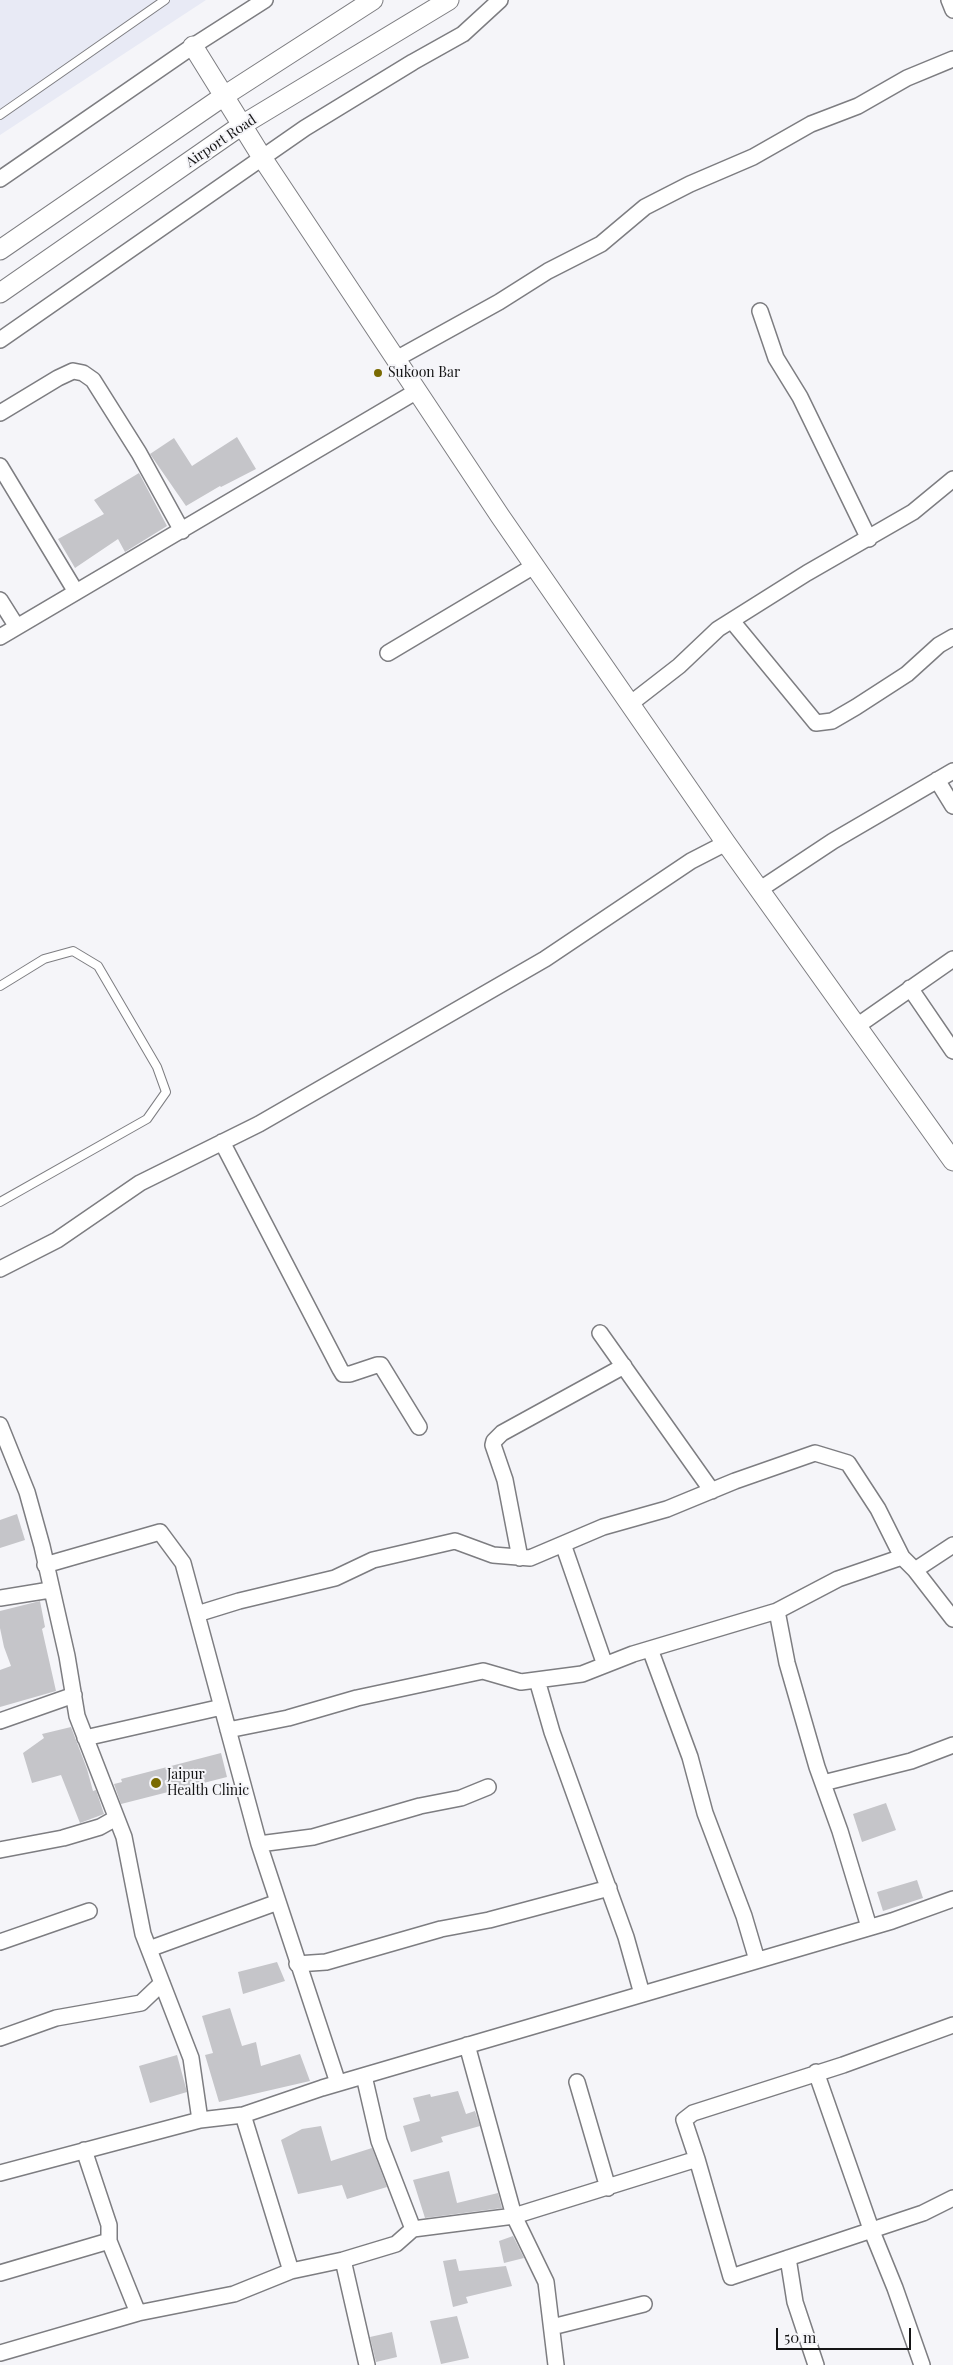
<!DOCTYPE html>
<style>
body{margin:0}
#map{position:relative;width:953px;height:2365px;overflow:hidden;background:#f5f5f9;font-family:"Playfair Display",serif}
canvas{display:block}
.scale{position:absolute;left:776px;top:2328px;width:135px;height:22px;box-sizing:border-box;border:2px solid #151516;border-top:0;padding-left:6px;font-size:15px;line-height:18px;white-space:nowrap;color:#151516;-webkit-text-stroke:4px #f5f5f9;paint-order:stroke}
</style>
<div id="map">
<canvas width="953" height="2365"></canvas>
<div class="scale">50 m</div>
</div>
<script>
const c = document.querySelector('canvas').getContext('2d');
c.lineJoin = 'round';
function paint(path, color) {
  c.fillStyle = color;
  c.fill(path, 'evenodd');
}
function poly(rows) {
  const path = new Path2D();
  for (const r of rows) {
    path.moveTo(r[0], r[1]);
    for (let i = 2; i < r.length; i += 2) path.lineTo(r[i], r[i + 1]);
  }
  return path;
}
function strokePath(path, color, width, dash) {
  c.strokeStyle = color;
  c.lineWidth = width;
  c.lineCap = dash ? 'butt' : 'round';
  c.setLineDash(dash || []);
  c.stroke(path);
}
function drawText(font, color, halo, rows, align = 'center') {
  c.font = font + ' "Playfair Display",serif';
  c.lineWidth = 4;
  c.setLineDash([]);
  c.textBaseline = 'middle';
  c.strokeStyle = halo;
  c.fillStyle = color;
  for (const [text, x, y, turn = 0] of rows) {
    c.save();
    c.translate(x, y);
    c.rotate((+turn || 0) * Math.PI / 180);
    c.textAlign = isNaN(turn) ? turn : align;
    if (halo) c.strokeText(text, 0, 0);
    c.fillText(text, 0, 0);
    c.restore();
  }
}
const built = poly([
 [0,0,206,0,0,135]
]);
const building = poly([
 [237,437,256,469,221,487,220,486,186,506,150,454,174,438,192,466],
 [139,473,167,526,125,552,118,539,75,568,58,539,104,514,94,500],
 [17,1514,25,1540,0,1548,0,1520],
 [40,1601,45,1627,42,1629,56,1691,0,1707,0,1670,11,1666,4,1647,0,1628,0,1611],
 [71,1727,87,1769,93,1791,96,1790,104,1814,80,1823,61,1775,32,1783,23,1753,44,1738,42,1734],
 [221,1753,227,1777,121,1804,114,1784,122,1782,121,1779],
 [886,1803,896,1830,862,1842,853,1814],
 [917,1880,923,1898,883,1911,877,1892],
 [277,1962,285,1981,243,1994,238,1972],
 [230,2008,242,2046,256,2042,261,2066,300,2054,310,2081,219,2102,205,2055,213,2053,202,2016],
 [177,2055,187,2092,150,2103,139,2066],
 [458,2091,466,2114,475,2111,480,2126,441,2137,443,2142,411,2152,403,2126,420,2121,413,2098,430,2094,431,2097],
 [321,2126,331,2161,372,2148,387,2187,347,2199,342,2185,298,2194,281,2140,302,2129],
 [449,2171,457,2203,498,2193,502,2208,425,2218,413,2180],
 [513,2236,524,2258,504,2263,499,2241],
 [456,2259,459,2271,506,2266,512,2286,466,2297,468,2303,453,2307,443,2261],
 [457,2316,469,2358,441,2364,430,2321],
 [392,2332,397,2357,376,2362,370,2337]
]);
const service = poly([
 [0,115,165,0],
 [0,986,44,959,73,951,98,966,157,1067,166,1092,147,1119,0,1202]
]);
const minor = poly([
 [949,0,953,10],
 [0,179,193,46,265,0],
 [760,311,776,358,800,397,869,539],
 [0,340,305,128,413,62,463,34,500,0],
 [396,359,499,302,548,271,601,244,645,207,690,184,753,157,811,124,858,106,907,78,953,59],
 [0,413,58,378,73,371,83,373,93,380,139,453,182,531],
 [0,466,76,592],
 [0,600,17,627],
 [732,621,816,723,832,721,856,707,907,674,939,645,953,637],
 [0,637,417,391],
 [388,653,534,566],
 [630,704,679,666,718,629,807,573,913,512,953,479],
 [937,780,953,806],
 [759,890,833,841,953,771],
 [910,988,953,1051],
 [857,1026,953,959],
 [222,1142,340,1369,343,1374,350,1374,377,1365,381,1365,419,1427],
 [0,1269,57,1240,140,1183,259,1124,545,959,691,861,726,843],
 [600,1333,712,1491],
 [0,1425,27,1492,42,1546,67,1656,77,1716,124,1837,143,1934,191,2058,200,2120],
 [563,1544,605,1665],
 [520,1558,505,1480,493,1445,494,1441,502,1433,624,1366],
 [45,1565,160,1532,183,1563,259,1844,338,2083],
 [915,1570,953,1619],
 [0,1598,50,1590],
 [777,1611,787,1663,817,1767,840,1831,869,1927],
 [197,1614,239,1601,335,1578,373,1560,455,1541,493,1555,530,1558,603,1527,667,1509,735,1481,815,1453,848,1463,878,1509,902,1557],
 [650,1649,690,1757,705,1813,744,1916,757,1960],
 [537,1680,552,1732,626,1937,642,1994],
 [0,1721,74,1695],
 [228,1730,288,1718,357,1698,483,1671,521,1682,582,1674,633,1654,777,1611,838,1579,902,1557,915,1570,953,1545],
 [85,1738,222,1707],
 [823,1783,911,1761,953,1745],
 [259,1844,313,1837,420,1806,461,1798,488,1787],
 [0,1850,63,1838,100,1827,116,1818],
 [0,1942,89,1911],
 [149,1949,278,1902],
 [297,1964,326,1962,441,1929,489,1920,609,1888],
 [0,2038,56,2018,141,2003,162,1983],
 [467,2045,514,2216,697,2159,684,2120,693,2113,843,2065,953,2025],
 [816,2072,871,2229,895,2288,922,2365],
 [577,2082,608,2188],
 [243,2115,291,2271],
 [84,2150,109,2225,109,2241,138,2313],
 [697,2159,731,2277,923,2213,953,2198],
 [0,2173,200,2120,243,2115,322,2088,892,1921,953,1899],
 [413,2229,514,2216,546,2282,556,2365],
 [788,2258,795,2302,816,2365],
 [343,2260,367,2365],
 [0,2273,109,2241],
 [552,2327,644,2304],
 [0,2353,138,2313,234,2294,291,2271,343,2260,396,2244,413,2229,379,2141,364,2076]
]);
const tertiary = poly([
 [193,46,263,159,500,516,726,843,953,1161],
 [0,250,224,96,373,0],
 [0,293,242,125,449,0]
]);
const markers = [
 [378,373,5,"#7a6a02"],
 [156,1783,6,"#7a6a02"]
];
const streetNames = [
 ["Airport Road",221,141,-34]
];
const poiNames = [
 ["Sukoon Bar",388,373],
 ["Jaipur",167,1775],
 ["Health Clinic",167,1791]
];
paint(built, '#e8eaf5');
paint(building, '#c5c5c9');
strokePath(service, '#7d7d81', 10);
strokePath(minor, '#7d7d81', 18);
strokePath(tertiary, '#7d7d81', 21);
strokePath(service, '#fff', 8);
strokePath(minor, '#fff', 15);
strokePath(tertiary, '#fff', 19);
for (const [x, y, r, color] of markers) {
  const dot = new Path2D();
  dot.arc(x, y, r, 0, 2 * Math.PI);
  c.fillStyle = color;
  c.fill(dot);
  strokePath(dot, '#f5f5f9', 2);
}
drawText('14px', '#151516', '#f5f5f9', streetNames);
drawText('14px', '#151516', '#f5f5f9', poiNames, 'left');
</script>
